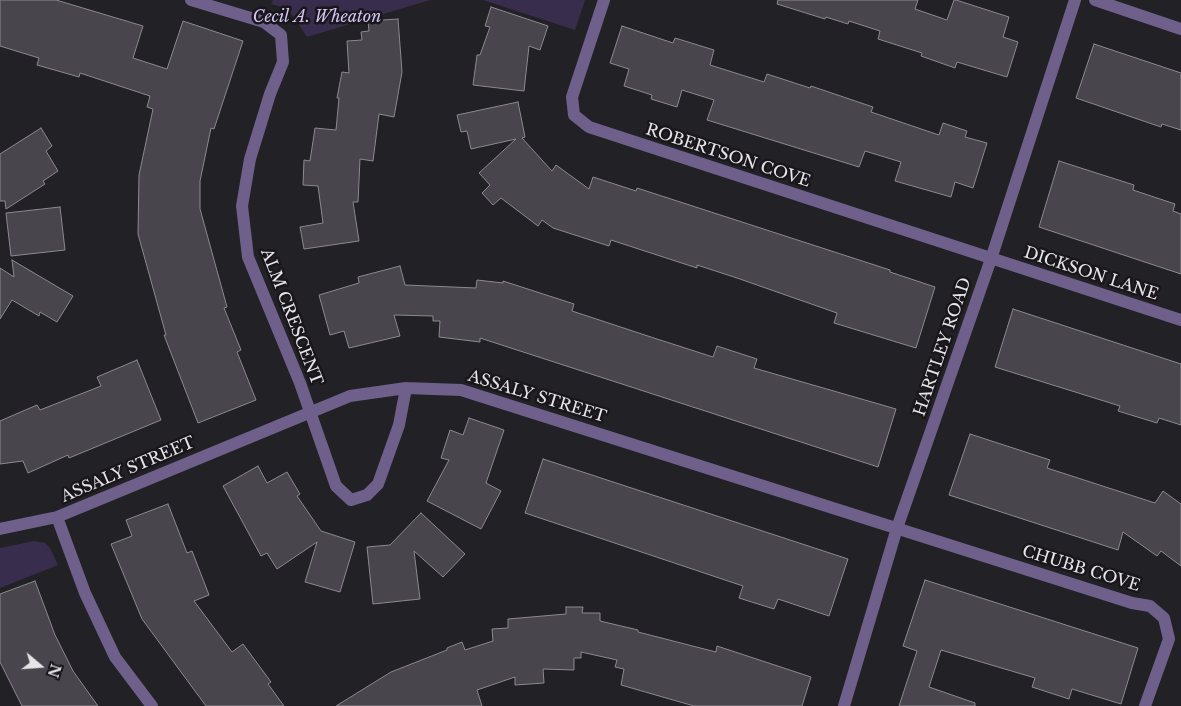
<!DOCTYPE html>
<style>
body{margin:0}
#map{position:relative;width:1181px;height:706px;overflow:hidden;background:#222125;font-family:"Libre Baskerville",serif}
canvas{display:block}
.north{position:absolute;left:15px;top:641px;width:50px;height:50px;-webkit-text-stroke:4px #19171c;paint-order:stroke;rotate:108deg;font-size:14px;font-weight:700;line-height:20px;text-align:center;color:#e5e4e7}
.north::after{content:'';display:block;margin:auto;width:18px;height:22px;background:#e5e4e7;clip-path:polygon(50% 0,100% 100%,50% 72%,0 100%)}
</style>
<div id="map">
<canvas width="1181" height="706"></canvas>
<div class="north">N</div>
</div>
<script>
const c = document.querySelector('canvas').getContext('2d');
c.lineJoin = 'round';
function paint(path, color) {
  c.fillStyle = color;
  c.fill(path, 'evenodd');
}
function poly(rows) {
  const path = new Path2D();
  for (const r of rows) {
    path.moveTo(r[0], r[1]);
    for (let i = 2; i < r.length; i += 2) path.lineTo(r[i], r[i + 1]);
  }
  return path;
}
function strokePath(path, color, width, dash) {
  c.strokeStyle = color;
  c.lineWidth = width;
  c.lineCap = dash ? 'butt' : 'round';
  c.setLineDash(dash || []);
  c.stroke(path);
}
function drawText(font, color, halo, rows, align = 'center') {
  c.font = font + ' "Libre Baskerville",serif';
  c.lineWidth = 5;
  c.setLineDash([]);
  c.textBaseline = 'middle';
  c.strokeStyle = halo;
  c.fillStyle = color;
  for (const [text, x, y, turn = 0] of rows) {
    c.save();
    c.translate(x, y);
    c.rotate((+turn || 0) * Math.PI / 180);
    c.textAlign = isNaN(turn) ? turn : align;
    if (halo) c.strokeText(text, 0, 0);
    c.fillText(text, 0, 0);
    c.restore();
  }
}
const green = poly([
 [273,0,430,0,307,37,294,17,285,8,271,4],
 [483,0,585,0,575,30],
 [34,541,45,543,50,548,58,565,0,588,0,548]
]);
const building = poly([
 [0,0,56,0,143,26,133,58,167,69,183,21,243,41,214,129,211,128,200,181,200,209,227,307,224,308,241,350,237,352,256,400,198,423,164,335,166,335,138,234,139,175,153,109,147,107,150,96,80,73,79,77,37,65,39,58,0,46,0,0],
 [778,0,918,0,915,9,947,20,954,0,956,0,1009,17,1003,37,1018,42,1007,77,957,62,955,68,921,56,922,53,878,39,880,31,849,21,848,24,826,17,825,19,777,4,778,0],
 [491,7,548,26,540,50,529,46,524,91,473,85,477,55,480,55,490,27,485,26,491,7],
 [398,19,402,72,394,117,379,114,373,161,360,159,358,202,353,202,359,241,304,249,300,227,323,223,318,186,303,185,304,160,310,161,315,128,336,130,339,98,337,98,342,72,349,73,347,41,362,40,361,32,369,31,368,21,398,19],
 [622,26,673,43,675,38,714,50,710,65,764,82,767,74,810,88,811,86,873,107,871,112,939,135,943,123,967,131,965,137,987,143,973,188,955,182,951,197,895,181,901,162,865,151,859,167,707,120,714,100,682,90,677,107,651,99,652,95,624,86,629,69,610,63,622,26],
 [1094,44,1181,73,1181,130,1162,124,1161,127,1076,98,1094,44],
 [518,102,525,137,522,138,552,171,556,165,589,189,593,177,636,191,637,188,890,270,890,272,935,287,916,348,834,323,837,313,737,278,697,265,697,268,611,240,609,246,553,228,542,220,538,226,501,198,493,205,482,193,490,185,479,173,516,139,471,149,467,131,461,132,457,115,518,102],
 [41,128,52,146,46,151,58,171,43,181,45,184,6,209,5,201,0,201,0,154,41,128],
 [1059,161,1134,185,1133,190,1175,204,1173,211,1181,214,1181,274,1039,227,1059,161],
 [60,207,65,250,11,256,6,213,60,207],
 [12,260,73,296,57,322,40,312,39,316,12,300,0,319,0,268,14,277,12,260],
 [400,266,405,285,476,288,477,280,503,283,503,281,574,304,572,311,657,339,713,357,717,346,757,359,754,368,896,409,878,467,480,338,480,342,439,337,440,321,433,321,433,316,394,315,400,336,349,348,344,331,330,335,319,295,359,283,358,277,400,266],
 [1013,309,1181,364,1181,425,1159,418,1157,423,1118,411,1120,406,995,367,1013,309],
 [137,360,161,420,69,458,68,455,28,473,23,461,0,464,0,421,37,405,40,410,101,386,97,377,137,360],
 [469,418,504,430,486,483,501,491,481,529,427,501,449,460,441,458,450,430,463,435,469,418],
 [970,434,1050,460,1047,468,1155,503,1163,491,1181,504,1181,566,1161,551,1157,556,1123,532,1118,550,949,495,970,434],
 [543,459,848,559,829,616,778,599,774,609,739,598,743,586,525,513,543,459],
 [258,466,267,483,287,472,300,494,297,496,321,531,355,542,340,592,305,582,317,542,277,569,267,553,261,556,223,486,258,466],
 [168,504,187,553,192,551,209,595,194,601,232,652,243,644,271,682,268,684,284,706,206,706,142,619,111,544,132,536,126,520,168,504],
 [421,513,465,554,443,577,414,551,420,599,373,604,367,547,390,545,421,513],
 [925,580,1138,648,1121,704,1072,689,1069,699,1032,687,1035,678,941,650,929,687,975,703,975,706,899,706,917,651,903,646,925,580],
 [35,581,55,635,73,671,98,706,22,706,0,662,0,594,35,581],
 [566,607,583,607,582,613,600,613,600,621,638,630,638,632,716,652,717,646,811,677,802,706,694,706,621,685,624,669,615,667,617,660,581,652,581,658,574,658,574,670,543,669,544,683,515,685,515,677,477,690,482,706,336,706,391,672,447,650,447,648,462,642,465,650,493,641,492,629,508,628,508,619,566,614,566,607]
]);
const street = poly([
 [191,0,264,22,281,35,283,62,270,94,250,159,242,206,248,257,300,383,336,486,351,500,367,495,378,484,399,425,406,388],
 [604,0,572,97,574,115,589,127,1181,320],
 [1095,0,1181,29],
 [57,517,85,593,115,657,152,706],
 [0,529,57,517,350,396,406,388,461,390,1132,603,1150,606,1164,618,1169,639,1145,706],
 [844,706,897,528,991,259,1075,0]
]);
const parkNames = [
 ["Cecil A. Wheaton",317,17]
];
const streetNames = [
 ["ROBERTSON COVE",728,156,18],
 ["DICKSON LANE",1091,274,18],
 ["ALM CRESCENT",291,317,69],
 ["HARTLEY ROAD",943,347,-71],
 ["ASSALY STREET",537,397,17],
 ["ASSALY STREET",128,470,-23],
 ["CHUBB COVE",1081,569,17]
];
paint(green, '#382d4d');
paint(building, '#48464c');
strokePath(building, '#8b8a8f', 1);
strokePath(street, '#6e608a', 12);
drawText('italic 16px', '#d5c5f7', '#19171c', parkNames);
drawText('16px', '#e5e4e7', '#19171c', streetNames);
</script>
